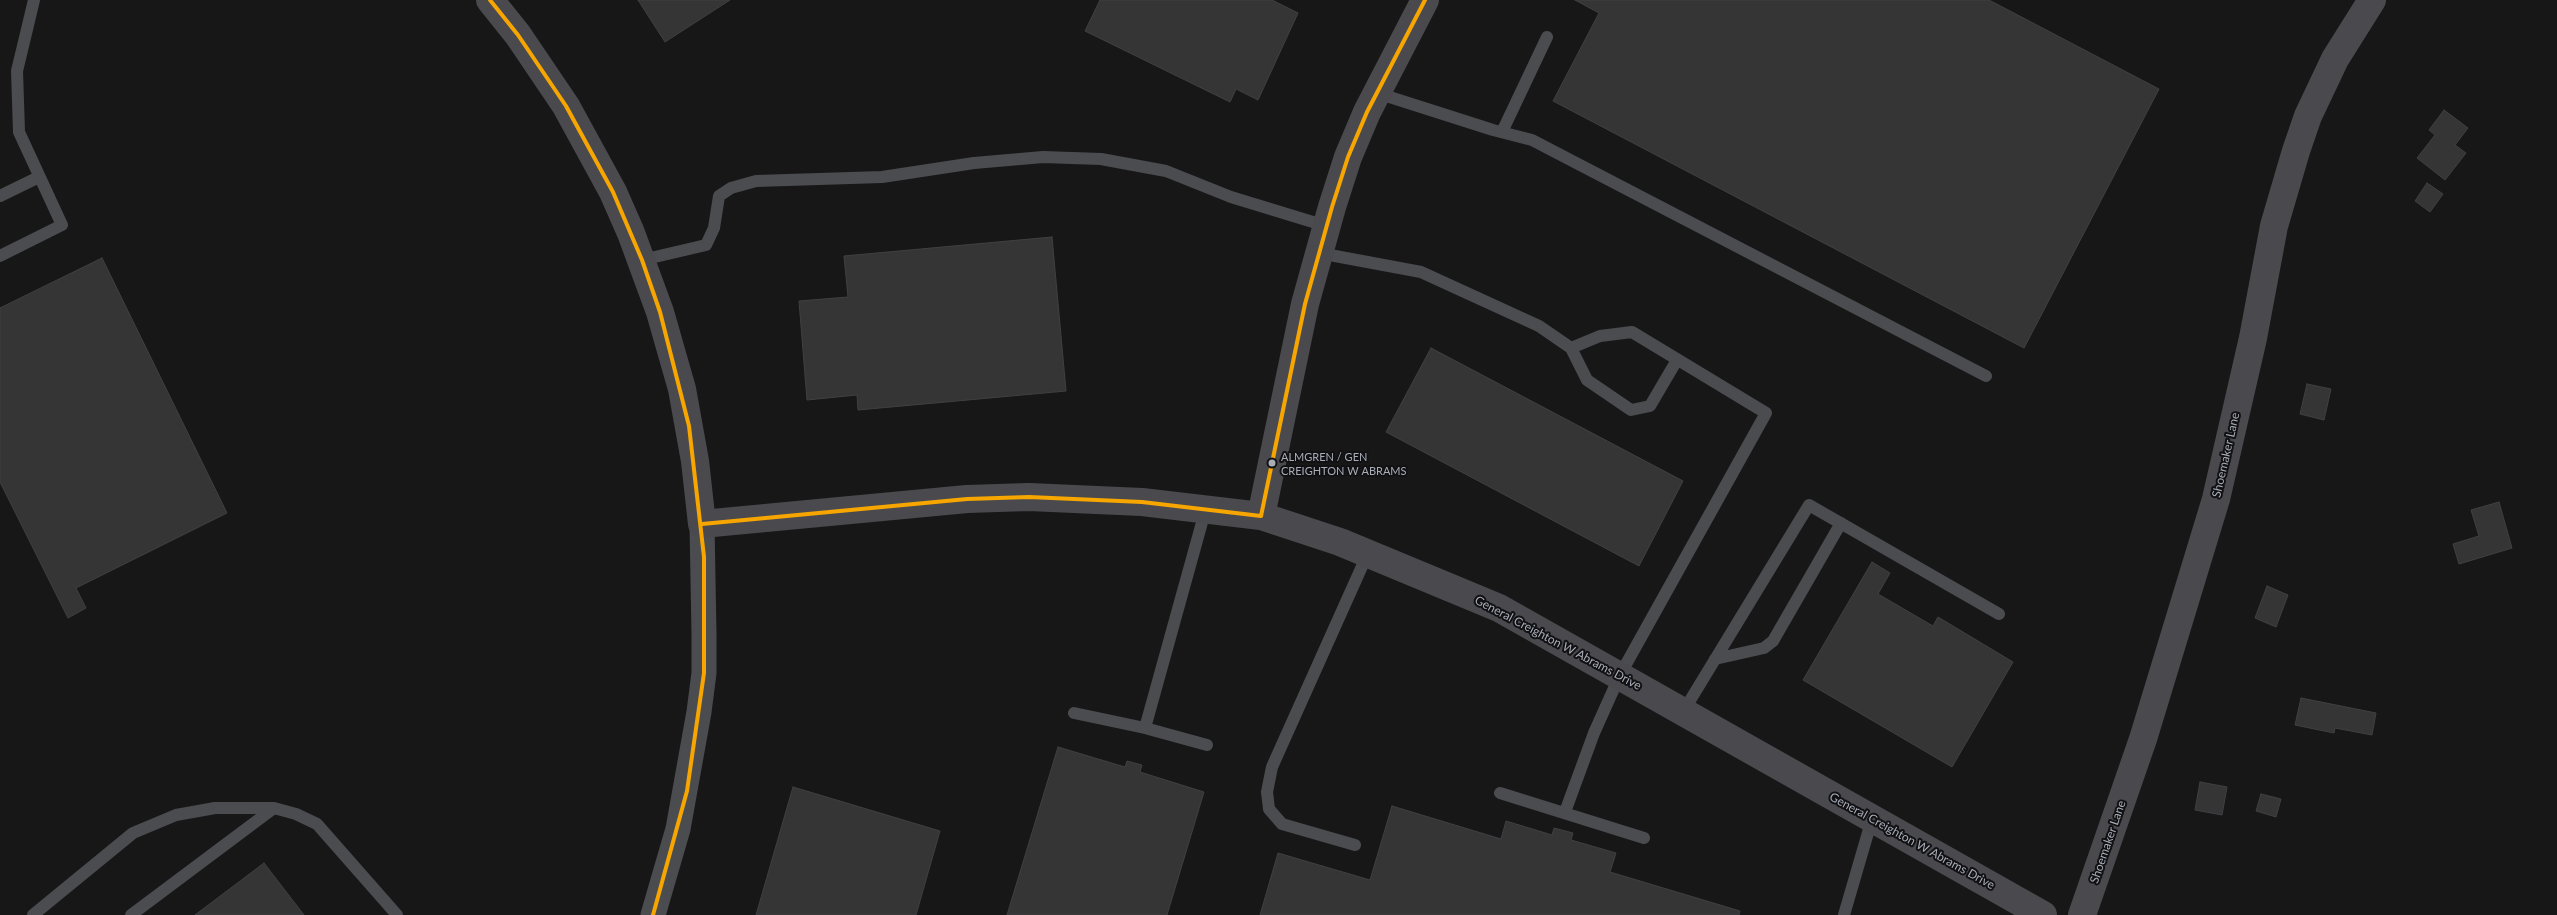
<!DOCTYPE html>
<style>
body{margin:0}
canvas{display:block;background:#171717}
</style>
<canvas width="2557" height="915"></canvas>
<script>
const c = document.querySelector('canvas').getContext('2d');
c.lineJoin = 'round';
function paint(path, color) {
  c.fillStyle = color;
  c.fill(path, 'evenodd');
}
function poly(rows) {
  const path = new Path2D();
  for (const r of rows) {
    path.moveTo(r[0], r[1]);
    for (let i = 2; i < r.length; i += 2) path.lineTo(r[i], r[i + 1]);
  }
  return path;
}
function strokePath(path, color, width, dash) {
  c.strokeStyle = color;
  c.lineWidth = width;
  c.lineCap = dash ? 'butt' : 'round';
  c.setLineDash(dash || []);
  c.stroke(path);
}
function drawText(font, color, halo, rows, align = 'center') {
  c.font = font + ' Lato,sans-serif';
  c.lineWidth = 4;
  c.setLineDash([]);
  c.textBaseline = 'middle';
  c.strokeStyle = halo;
  c.fillStyle = color;
  for (const [text, x, y, turn = 0] of rows) {
    c.save();
    c.translate(x, y);
    c.rotate((+turn || 0) * Math.PI / 180);
    c.textAlign = isNaN(turn) ? turn : align;
    if (halo) c.strokeText(text, 0, 0);
    c.fillText(text, 0, 0);
    c.restore();
  }
}
const building = poly([
 [638,0,730,0,665,42,638,0],
 [1100,0,1272,0,1298,13,1258,100,1236,89,1230,102,1085,31,1100,0],
 [1575,0,1989,0,2159,89,2024,348,1553,101,1599,13,1575,0],
 [2444,110,2468,128,2455,145,2466,153,2445,180,2417,158,2435,135,2429,130,2444,110],
 [2427,183,2443,194,2430,212,2415,201,2427,183],
 [1052,237,1066,391,858,410,857,395,807,400,799,301,848,297,844,256,1052,237],
 [102,258,227,513,76,588,86,608,68,618,0,482,0,308,102,258],
 [1431,348,1683,481,1639,566,1386,432,1431,348],
 [2307,384,2331,389,2324,420,2300,414,2307,384],
 [2499,502,2512,548,2459,564,2453,544,2479,536,2471,510,2499,502],
 [1872,562,1890,573,1878,594,1933,626,1938,617,2013,662,1952,767,1803,680,1872,562],
 [2267,586,2288,595,2276,627,2255,618,2267,586],
 [2301,698,2376,713,2372,735,2335,728,2334,733,2295,725,2301,698],
 [1058,747,1125,767,1127,761,1142,765,1140,772,1204,792,1167,915,1007,915,1058,747],
 [2200,782,2227,787,2222,815,2195,810,2200,782],
 [793,787,940,831,916,915,756,915,793,787],
 [2261,794,2281,799,2276,817,2256,811,2261,794],
 [1392,806,1501,839,1506,821,1552,835,1554,828,1573,833,1571,840,1616,853,1610,872,1740,911,1739,915,1260,915,1278,853,1370,880,1392,806],
 [264,863,304,915,195,915,264,863]
]);
const lane = poly([
 [1377,93,1493,130,1532,140,1986,376],
 [1502,132,1547,37],
 [0,196,39,177],
 [1319,253,1421,272,1539,326,1571,348,1600,336,1632,332,1766,413,1620,675,1594,733,1565,812],
 [0,256,62,225,19,132,17,71,34,0],
 [642,260,706,245,714,228,719,196,731,188,756,181,882,177,974,163,1043,157,1101,159,1166,171,1231,197,1326,226],
 [1571,348,1587,380,1631,410,1650,406,1677,360],
 [1715,659,1764,648,1773,641,1841,523],
 [1683,712,1809,505,1999,614],
 [1074,713,1145,728,1207,745],
 [1145,728,1206,508],
 [1500,793,1644,838],
 [1355,845,1282,824,1269,809,1267,792,1272,767,1368,553],
 [33,915,133,833,176,815,215,808,274,808,296,814,317,824,397,915],
 [131,915,274,808],
 [1844,915,1872,819]
]);
const street = poly([
 [653,915,678,829,699,712,704,673,704,634,702,524]
]);
const secondary = poly([
 [490,0,518,35,566,106,613,192,631,233,660,312,682,389,695,461,702,524,967,499,1029,497,1142,502,1261,516,1340,542,1499,608,2043,915],
 [1261,516,1305,304,1332,207,1348,157,1367,112,1425,0],
 [2082,915,2143,739,2216,499,2253,338,2274,226,2296,151,2308,116,2335,59,2372,0]
]);
const bus1 = poly([
 [490,0,518,35,566,106,613,192,642,260,660,312,689,426,704,557,704,673,687,791,653,915],
 [702,524,967,499,1029,497,1142,502,1261,516,1305,304,1332,207,1348,157,1367,112,1425,0]
]);
const markers = [
 [1272,463,4.5,"#a8adb8"]
];
const busNames = [
 ["ALMGREN / GEN",1281,457],
 ["CREIGHTON W ABRAMS",1281,471]
];
const streetNames = [
 ["Shoemaker Lane",2226,455,-77],
 ["General Creighton W Abrams Drive",1558,643,28],
 ["General Creighton W Abrams Drive",1912,841,29],
 ["Shoemaker Lane",2108,842,-71]
];
paint(building, '#353536');
strokePath(building, '#3f4043', 1);
strokePath(lane, '#4b4c50', 12);
strokePath(street, '#4b4c50', 25);
strokePath(secondary, '#4a4a4e', 28);
strokePath(bus1, '#f7a600', 4);
for (const [x, y, r, color] of markers) {
  const dot = new Path2D();
  dot.arc(x, y, r, 0, 2 * Math.PI);
  c.fillStyle = color;
  c.fill(dot);
  strokePath(dot, '#111113', 2);
}
drawText('11px', '#a8adb8', '#111113', busNames, 'left');
drawText('12px', '#a8adb8', '#111113', streetNames);
</script>
